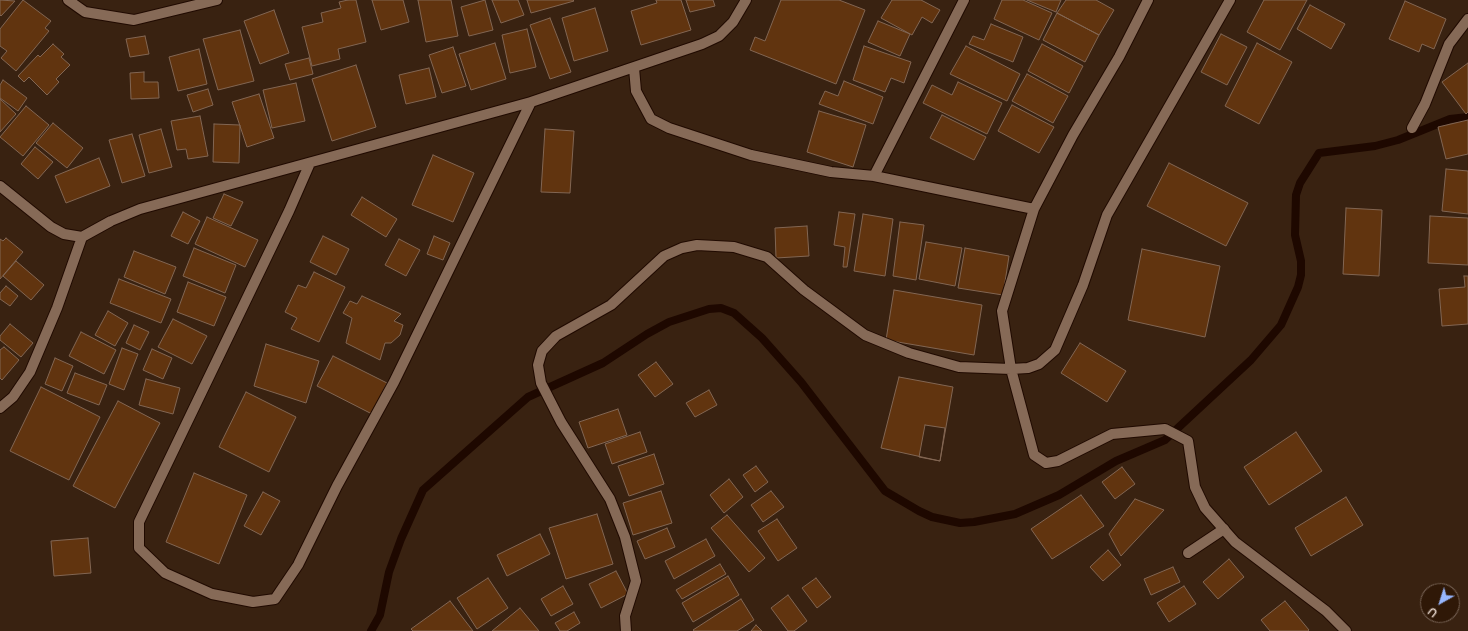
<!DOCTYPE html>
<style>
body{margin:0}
#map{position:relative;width:1468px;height:631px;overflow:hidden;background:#392211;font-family:"Varela Round",sans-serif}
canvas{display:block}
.north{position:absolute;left:1420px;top:583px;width:40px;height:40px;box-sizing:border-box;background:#2f1807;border:1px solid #776355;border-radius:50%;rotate:219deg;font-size:11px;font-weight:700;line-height:16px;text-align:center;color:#e4d4ca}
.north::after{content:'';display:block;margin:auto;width:14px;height:18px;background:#97b6fd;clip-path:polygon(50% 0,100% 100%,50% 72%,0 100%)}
</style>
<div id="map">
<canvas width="1468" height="631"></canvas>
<div class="north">U</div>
</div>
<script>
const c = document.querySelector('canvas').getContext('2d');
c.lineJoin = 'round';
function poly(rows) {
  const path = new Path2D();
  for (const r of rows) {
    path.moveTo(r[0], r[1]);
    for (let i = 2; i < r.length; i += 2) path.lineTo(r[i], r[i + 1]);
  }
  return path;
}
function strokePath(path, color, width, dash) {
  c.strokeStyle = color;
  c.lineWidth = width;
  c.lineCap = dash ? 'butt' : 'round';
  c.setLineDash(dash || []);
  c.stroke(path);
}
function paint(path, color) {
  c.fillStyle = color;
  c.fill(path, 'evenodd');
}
const stream = poly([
 [371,631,380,615,389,572,401,539,423,490,528,397,603,363,647,334,669,322,709,309,721,308,734,313,762,338,801,382,885,491,919,511,932,517,960,523,974,522,1015,514,1059,495,1116,461,1165,440,1251,360,1281,325,1298,287,1301,275,1301,261,1295,235,1296,195,1300,183,1319,153,1375,146,1398,140,1450,119,1468,117]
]);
const building = poly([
 [0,0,15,1,1,16,0,15,0,0],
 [23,0,51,21,45,28,49,31,16,71,1,58,7,51,0,46,0,29,23,0],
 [348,0,356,0,366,42,338,49,340,59,312,66,302,27,323,22,321,13,341,8,339,2,348,0],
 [372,0,403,0,409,22,381,30,372,0],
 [418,0,451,0,458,36,426,42,418,0],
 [485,0,493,30,469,36,461,7,485,0],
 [492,0,518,0,524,15,501,23,492,0],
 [527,0,573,0,574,1,531,13,527,0],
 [656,0,681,0,691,30,641,45,631,11,657,3,656,0],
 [686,0,713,0,715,6,690,12,686,0],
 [781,0,839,0,865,10,836,84,750,50,755,37,765,41,781,0],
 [892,0,921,0,940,10,932,23,922,17,912,35,881,18,892,0],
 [1002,0,1023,0,1052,13,1039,40,994,19,1002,0],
 [1027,0,1061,0,1056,12,1027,0],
 [1066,0,1096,0,1114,10,1099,35,1057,13,1066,0],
 [1264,0,1307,0,1280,50,1247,32,1264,0],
 [1405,1,1446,19,1434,49,1422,44,1419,52,1389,39,1405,1],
 [1310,5,1345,24,1331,49,1297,29,1310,5],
 [595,8,608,51,574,61,562,18,595,8],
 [274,10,289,53,260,64,244,21,274,10],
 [1057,13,1099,35,1085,62,1043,40,1057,13],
 [550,18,571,72,550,79,530,25,550,18],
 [878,21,910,34,900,56,868,42,878,21],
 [991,24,1023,37,1013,62,969,44,973,36,984,40,991,24],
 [527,29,536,67,510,73,502,35,527,29],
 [240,30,254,81,218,90,203,39,240,30],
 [1221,34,1247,47,1227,85,1201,72,1221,34],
 [145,36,149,54,130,57,126,39,145,36],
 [495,43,506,79,471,90,459,54,495,43],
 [1257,43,1292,62,1259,124,1225,106,1257,43],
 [53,44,64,54,61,57,70,65,56,79,59,82,47,95,29,77,24,82,18,76,38,55,40,57,53,44],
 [1042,44,1083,66,1069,93,1028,71,1042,44],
 [864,46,911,62,904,83,891,78,885,92,853,80,864,46],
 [966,46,1020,74,1007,101,950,74,966,46],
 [453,47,466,86,442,93,429,55,453,47],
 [199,49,207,84,178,91,169,57,199,49],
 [309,58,313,74,290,80,285,64,309,58],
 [1468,63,1468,112,1466,114,1442,82,1468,63],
 [356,65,376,127,332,141,312,79,356,65],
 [429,68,436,97,406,104,399,75,429,68],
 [144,72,144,82,158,82,159,98,131,99,130,73,144,72],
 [1027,74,1068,96,1053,123,1012,101,1027,74],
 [3,80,27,98,18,111,0,98,0,85,3,80],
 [844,81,883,97,873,124,819,104,825,91,838,96,844,81],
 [958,82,1002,103,987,134,923,103,932,85,952,95,958,82],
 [296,83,305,121,272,128,263,90,296,83],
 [208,89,213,105,193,112,187,95,208,89],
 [259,94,274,138,247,147,232,102,259,94],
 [0,99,16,114,0,132,0,99],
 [1012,105,1054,127,1039,153,998,131,1012,105],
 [26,106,49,125,23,156,0,137,26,106],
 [819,111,866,125,853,167,807,152,819,111],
 [942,115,986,137,974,160,930,138,942,115],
 [200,116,208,156,188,159,186,149,177,150,171,121,200,116],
 [1468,120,1468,154,1446,159,1438,127,1468,120],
 [53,123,83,148,67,168,36,143,53,123],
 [214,124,240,125,239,163,213,162,214,124],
 [161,129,172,167,149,173,139,135,161,129],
 [545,129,574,131,570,193,541,192,545,129],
 [132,134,145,176,122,183,109,140,132,134],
 [35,147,53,162,38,179,21,164,35,147],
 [433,155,474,173,453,222,412,205,433,155],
 [99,158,110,186,66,203,55,176,99,158],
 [1169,163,1248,203,1226,246,1147,206,1169,163],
 [1446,169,1468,171,1468,214,1442,211,1446,169],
 [224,194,243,202,231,226,213,218,224,194],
 [362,197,397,219,386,237,351,215,362,197],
 [1346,208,1382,210,1379,276,1343,274,1346,208],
 [183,212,200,221,188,244,171,236,183,212],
 [839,212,855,214,847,267,843,267,845,247,834,245,839,212],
 [863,214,893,219,885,276,854,271,863,214],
 [1430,216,1468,218,1468,265,1428,263,1430,216],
 [207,217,258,240,245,267,195,244,207,217],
 [900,222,924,225,916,280,893,276,900,222],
 [807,226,809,256,776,258,775,228,807,226],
 [323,236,349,249,336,275,310,262,323,236],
 [434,236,450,243,443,260,427,254,434,236],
 [6,238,23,252,0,279,0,239,3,241,6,238],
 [399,239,420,250,406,276,385,265,399,239],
 [926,242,962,248,955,286,919,279,926,242],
 [194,248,236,265,225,293,183,276,194,248],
 [965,248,1009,256,1003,295,958,288,965,248],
 [1142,249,1220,266,1205,337,1128,320,1142,249],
 [134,251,176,267,165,294,124,277,134,251],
 [16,261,44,285,31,300,3,276,16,261],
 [314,272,345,287,319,342,291,329,297,318,285,312,298,285,306,288,314,272],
 [1464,276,1468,276,1468,324,1442,326,1439,289,1465,287,1464,276],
 [119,279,171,299,161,323,110,303,119,279],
 [188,282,226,297,214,326,177,312,188,282],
 [6,286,18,296,10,306,0,299,0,293,6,286],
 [894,290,982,305,974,355,886,340,894,290],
 [362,296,401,314,394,321,403,325,400,335,391,343,385,343,380,360,346,343,352,318,343,313,350,301,357,304,362,296],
 [108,311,128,323,115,346,95,335,108,311],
 [173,319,207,336,192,364,158,347,173,319],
 [10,324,33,343,21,357,0,340,0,336,10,324],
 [134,325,149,332,140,350,126,343,134,325],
 [81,332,116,350,104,374,69,356,81,332],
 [1080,343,1126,371,1107,402,1061,373,1080,343],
 [266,344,319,361,306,403,254,386,266,344],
 [4,347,19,360,2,380,0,378,0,350,4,347],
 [122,348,138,354,124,390,109,384,122,348],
 [152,349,172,358,163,379,143,370,152,349],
 [333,356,387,383,372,414,317,386,333,356],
 [55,358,73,366,62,391,45,384,55,358],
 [656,362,673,384,655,397,638,375,656,362],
 [75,373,107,385,99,405,67,393,75,373],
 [899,377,953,387,940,461,881,448,899,377],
 [146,379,180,388,173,414,139,405,146,379],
 [41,387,100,417,69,480,10,451,41,387],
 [709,390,717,405,695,417,686,403,709,390],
 [246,392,296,417,269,472,219,447,246,392],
 [118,401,160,423,115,508,73,486,118,401],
 [618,409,627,435,588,448,579,422,618,409],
 [925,425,945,428,940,461,919,457,925,425],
 [640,432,647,452,612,464,605,444,640,432],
 [1296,432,1322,471,1269,505,1244,467,1296,432],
 [654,454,664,484,629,496,618,466,654,454],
 [756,466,768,482,755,492,743,475,756,466],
 [1122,467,1135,484,1115,499,1102,482,1122,467],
 [194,473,247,495,219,564,166,542,194,473],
 [729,479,743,497,724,513,710,495,729,479],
 [661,491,672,523,633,535,623,503,661,491],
 [771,491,784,507,763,522,751,505,771,491],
 [263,492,280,501,261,535,244,526,263,492],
 [1081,495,1104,526,1052,559,1031,529,1081,495],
 [1346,497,1363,525,1311,556,1295,528,1346,497],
 [1135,499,1164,510,1121,556,1109,534,1135,499],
 [597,514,613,564,566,579,549,528,597,514],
 [727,515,765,558,749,572,711,528,727,515],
 [777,519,797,548,778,561,758,531,777,519],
 [667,528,675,547,645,559,637,541,667,528],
 [540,534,550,554,507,576,497,555,540,534],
 [88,538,91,573,54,576,51,541,88,538],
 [706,539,715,556,674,579,665,561,706,539],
 [1108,550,1121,565,1103,581,1090,567,1108,550],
 [1229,559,1244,577,1218,599,1203,582,1229,559],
 [720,564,726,574,682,599,676,590,720,564],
 [1173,567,1180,582,1151,595,1144,579,1173,567],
 [616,571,628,594,601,608,589,584,616,571],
 [728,576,739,595,693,622,682,603,728,576],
 [488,578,508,608,477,629,457,598,488,578],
 [816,578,831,597,817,608,802,588,816,578],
 [563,586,573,604,551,616,541,599,563,586],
 [1184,586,1196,604,1169,622,1157,603,1184,586],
 [788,595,807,621,794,631,788,631,771,608,788,595],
 [741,599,754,620,737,631,694,631,693,630,741,599],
 [450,601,473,631,413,631,411,629,450,601],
 [1285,601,1309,630,1308,631,1270,631,1261,620,1285,601],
 [520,608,539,631,492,631,520,608],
 [574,612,580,623,567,631,560,631,555,623,574,612],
 [756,625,762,631,751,631,756,625]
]);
const lane = poly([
 [1188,553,1224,529]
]);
const street = poly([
 [68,0,85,12,134,20,217,0],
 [1148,0,1119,57,1073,135,1034,209,1002,311,1011,369,1028,368,1039,364,1055,350,1083,285,1107,215,1230,0],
 [634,68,636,91,651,119,669,128,751,155,831,172,874,176,1034,209],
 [1412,128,1425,104,1449,44,1468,19],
 [310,163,289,211,139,522,139,548,165,573,212,594,253,602,275,599,298,565,337,486,394,382,531,102],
 [874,176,964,0],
 [0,186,51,227,64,234,82,237,111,221,140,209,531,102,702,44,719,36,733,22,746,0],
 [0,408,13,397,30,372,57,308,82,237],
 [626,631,625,616,636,581,625,537,610,499,561,422,541,383,538,365,542,351,556,336,611,305,664,256,682,248,697,245,734,247,767,257,804,290,865,335,909,353,959,367,1011,369,1034,455,1046,463,1058,461,1112,434,1165,429,1188,441,1195,487,1205,508,1235,542,1326,611,1346,631]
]);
strokePath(stream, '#1e0800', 8);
paint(building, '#61340f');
strokePath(building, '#826653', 1);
strokePath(lane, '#200a00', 12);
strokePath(street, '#200a00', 12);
strokePath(lane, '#866a57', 10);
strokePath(street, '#866a57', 10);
</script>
